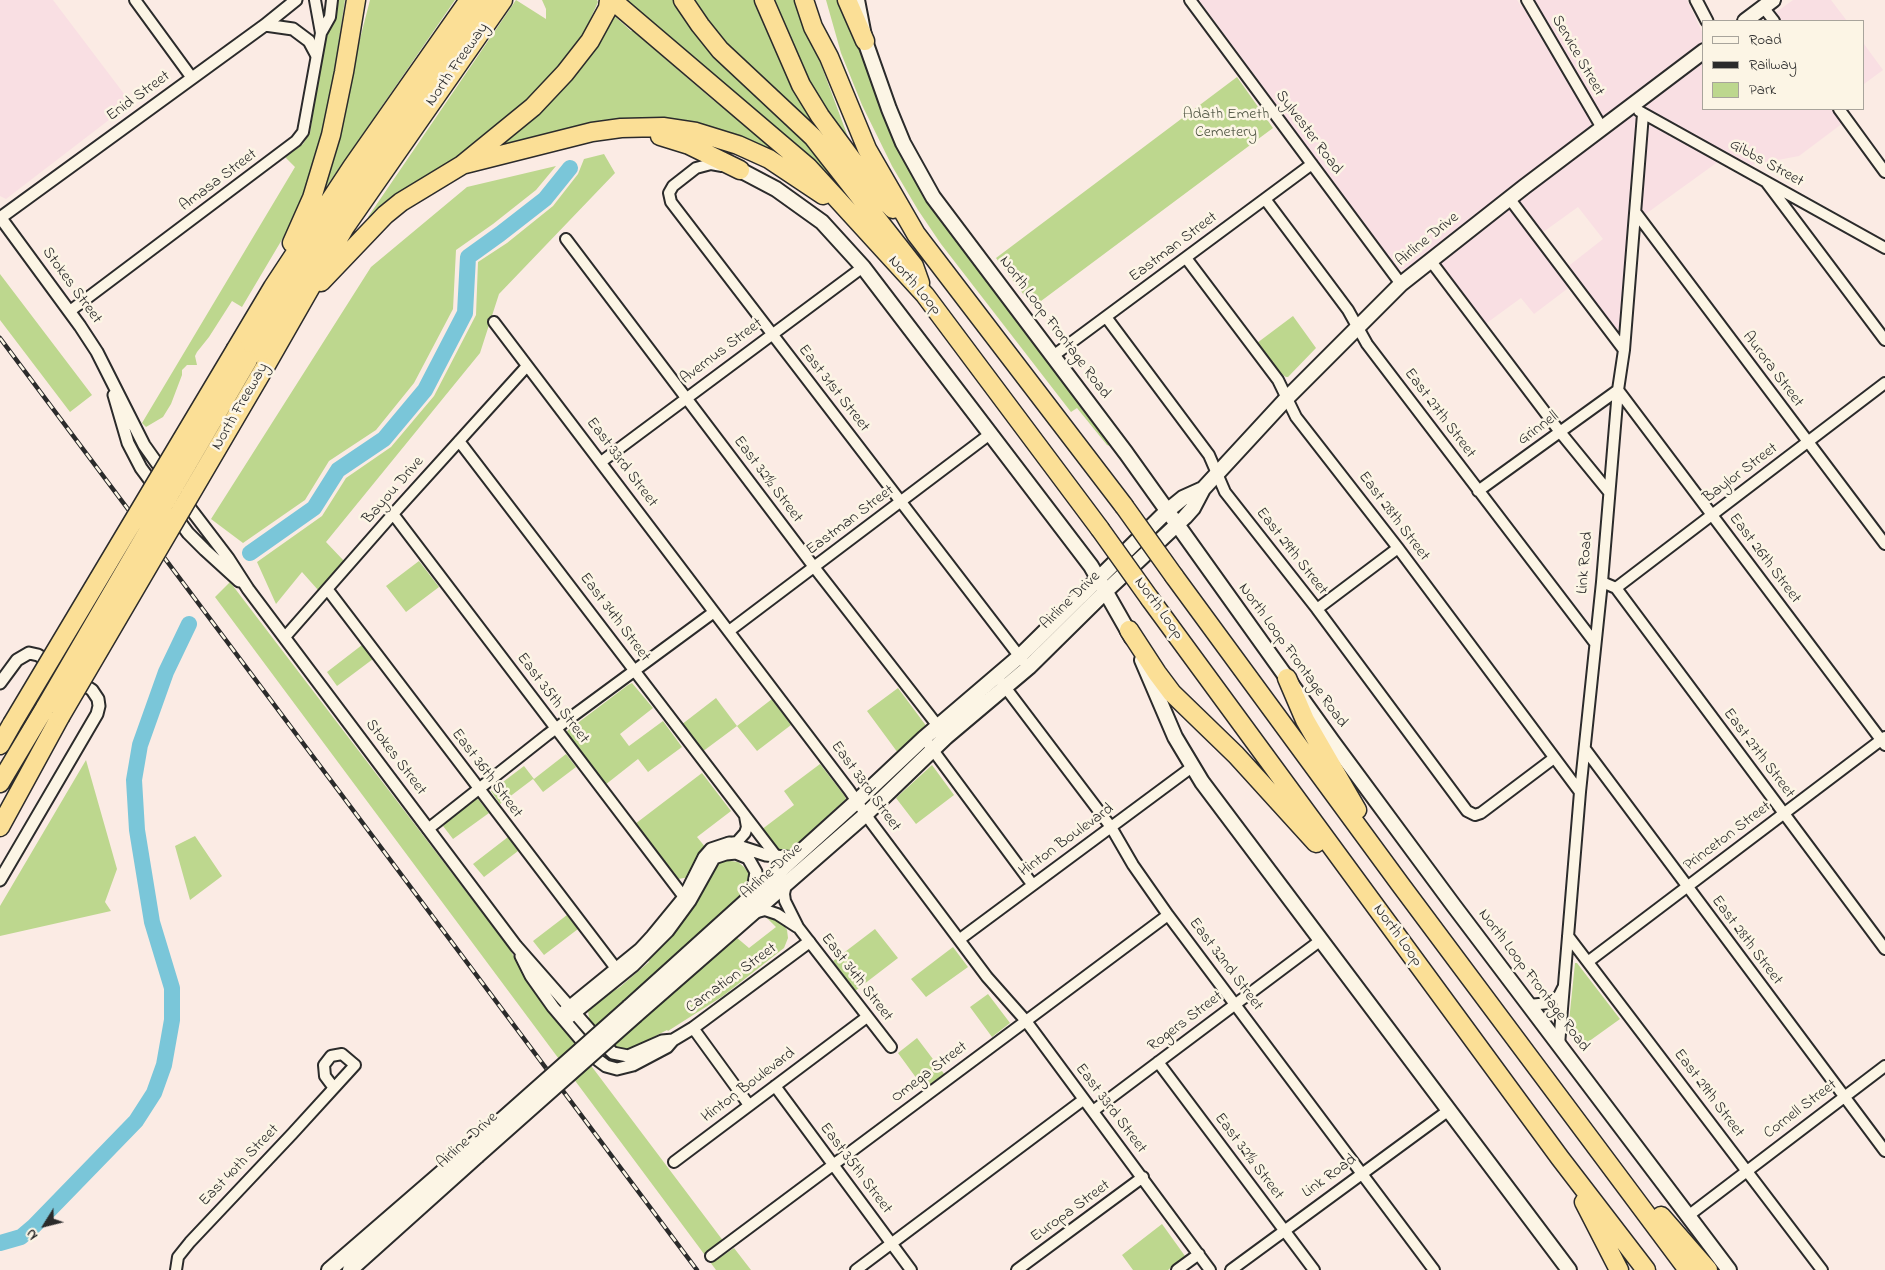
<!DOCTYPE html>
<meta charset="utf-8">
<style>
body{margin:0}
#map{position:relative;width:1885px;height:1270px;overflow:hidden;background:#fbebe4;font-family:"Indie Flower",sans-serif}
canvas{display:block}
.legend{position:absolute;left:1702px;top:20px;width:162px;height:90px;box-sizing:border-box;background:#fcf5e5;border:1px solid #a8a49b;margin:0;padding:6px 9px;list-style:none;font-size:15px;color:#2b2b2b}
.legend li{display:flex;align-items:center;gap:10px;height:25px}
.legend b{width:25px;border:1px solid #a8a49b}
.north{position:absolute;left:20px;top:1200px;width:50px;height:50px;-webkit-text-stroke:4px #fcf5e5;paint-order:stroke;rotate:234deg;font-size:14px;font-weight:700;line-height:20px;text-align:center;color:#2b2b2b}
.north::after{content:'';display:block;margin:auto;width:18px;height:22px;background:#2b2b2b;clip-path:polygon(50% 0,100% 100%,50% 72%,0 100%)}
</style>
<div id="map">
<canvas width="1885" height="1270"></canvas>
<ul class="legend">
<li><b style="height:6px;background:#fcf5e5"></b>Road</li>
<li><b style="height:6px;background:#2b2b2b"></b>Railway</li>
<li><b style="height:14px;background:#bdd78e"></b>Park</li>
</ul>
<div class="north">N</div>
</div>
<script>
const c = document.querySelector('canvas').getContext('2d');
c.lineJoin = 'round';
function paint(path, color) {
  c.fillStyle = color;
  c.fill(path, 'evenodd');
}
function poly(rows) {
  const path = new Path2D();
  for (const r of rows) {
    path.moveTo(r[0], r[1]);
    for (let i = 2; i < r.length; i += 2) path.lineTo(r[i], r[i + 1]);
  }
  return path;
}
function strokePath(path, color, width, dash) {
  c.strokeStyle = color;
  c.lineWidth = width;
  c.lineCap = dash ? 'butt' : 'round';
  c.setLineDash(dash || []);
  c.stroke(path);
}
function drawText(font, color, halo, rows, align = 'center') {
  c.font = font + ' "Indie Flower",sans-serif';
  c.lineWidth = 5;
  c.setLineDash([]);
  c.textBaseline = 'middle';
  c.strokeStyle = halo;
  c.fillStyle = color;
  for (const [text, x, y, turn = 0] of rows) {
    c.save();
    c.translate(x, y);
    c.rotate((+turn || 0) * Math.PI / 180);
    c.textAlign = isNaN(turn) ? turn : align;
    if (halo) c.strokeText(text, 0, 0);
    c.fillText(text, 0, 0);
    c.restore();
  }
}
const built = poly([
 [0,0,53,0,131,103,6,199,0,196],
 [1199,0,1517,0,1521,6,1532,0,1687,0,1704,36,1704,109,1832,109,1843,123,1799,156,1746,166,1726,156,1629,226,1619,336,1566,268,1603,239,1578,207,1535,238,1571,286,1534,314,1521,298,1484,325,1441,267,1398,269],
 [1793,0,1831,0,1847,21,1764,21],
 [1864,44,1883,70,1864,84]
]);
const green = poly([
 [335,0,345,0,326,127,305,192,293,221,242,307,232,301,209,337,197,352,195,356,197,365,187,365,182,370,182,375,171,404,163,417,146,427,142,423,295,167,285,157,303,144,310,133,322,53],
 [370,0,455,0,320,196,335,151,353,66],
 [516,0,546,19,546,9,542,0,597,0,598,2,585,31,570,56,516,113,456,158,397,195,371,217,368,217],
 [621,0,674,0,694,31,816,153,839,184,836,186],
 [690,0,755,0,775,49,793,87,818,131,740,61],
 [770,0,797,0,848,137,844,134,811,89],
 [826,0,842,0,889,130,924,195,939,218,1044,355,1111,445,1110,446,1107,445,1077,408,1071,412,941,244,918,210,892,166,862,105,841,53],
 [609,11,631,31,633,31,713,100,803,170,678,124,498,148],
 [1237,77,1273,128,1033,307,996,258],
 [604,154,615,173,499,294,480,353,326,542,344,561,318,590,302,572,276,604,257,562,322,516,346,478,391,447,434,396,476,315,478,262,507,243,553,206,578,174,584,159],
 [556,166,536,190,493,224,456,250,453,309,414,383,376,430,329,461,305,500,243,543,211,519,371,267,467,187],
 [0,274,92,395,70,412,0,320],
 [1293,316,1316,348,1288,377,1286,377,1280,373,1257,343],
 [419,561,439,587,406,612,386,586],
 [230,582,509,948,531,986,724,1242,709,1253,715,1261,734,1248,751,1270,716,1270,215,597],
 [362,645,373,659,337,686,327,672],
 [632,683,653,708,620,734,629,746,663,721,682,747,648,772,638,759,605,785,568,736,567,731,628,685],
 [898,688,927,727,898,753,867,711],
 [716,698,737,726,772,699,791,725,757,751,737,726,702,752,681,725],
 [566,754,576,767,543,792,533,779,500,804,491,791,524,766,534,779],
 [86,760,117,869,105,902,111,911,0,936,0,906],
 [820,764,844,795,846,799,788,852,778,851,761,830,794,805,784,791],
 [932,765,954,795,916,824,896,798],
 [702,773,731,811,697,837,706,848,690,877,678,879,635,824],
 [478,799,489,813,453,839,443,826,474,800],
 [195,836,222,876,190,900,175,846],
 [508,837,518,851,484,877,473,864],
 [724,860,738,862,744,867,750,875,749,888,624,1001,639,1020,641,1021,736,937,749,948,776,927,766,917,776,919,783,924,787,930,788,938,784,948,723,996,668,1031,667,1030,632,1048,633,1051,623,1052,612,1047,589,1019,588,1010,590,1006,620,987,649,962,647,959,716,863],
 [567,915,578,929,544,955,533,941],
 [875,929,898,958,855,991,833,961],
 [953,947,968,967,926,997,911,979],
 [1575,963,1577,963,1620,1019,1588,1042,1590,1046,1584,1051,1568,1031],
 [988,994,1010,1023,992,1037,970,1007],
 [917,1038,945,1075,925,1090,898,1053],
 [1162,1224,1185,1256,1168,1270,1133,1270,1122,1255]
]);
const river = poly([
 [250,553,314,508,338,470,384,439,425,390,465,313,468,257,500,234,545,199,570,168],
 [0,1243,21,1237,34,1226,136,1121,154,1093,164,1065,172,1020,172,988,152,922,137,830,134,780,140,745,166,672,189,624]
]);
const minor = poly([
 [135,0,192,78],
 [1190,0,1401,284],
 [1527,0,1602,128],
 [1763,7,1774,21],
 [321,33,330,17,332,0],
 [1839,109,1885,172],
 [1639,111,1885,248],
 [722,166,711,164,696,168,673,186,669,193,671,202,1023,661],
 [1767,183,1885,340],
 [1509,198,1624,350],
 [1265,199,1348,310,1367,344,1595,643],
 [1636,213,1885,544],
 [566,239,814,567,941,730],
 [1186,258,1278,380,1296,417,1398,548,1580,792],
 [1430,260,1560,432,1609,492],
 [70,311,296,141,303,132,321,33,315,0],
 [1106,317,1209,455,1225,492,1317,609,1467,811,1475,815,1481,813,1554,758],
 [494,322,849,790,871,822,987,977,1026,1021,1210,1270],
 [1053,356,1312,164],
 [459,441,776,856],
 [601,462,863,267],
 [1478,491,1618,390,1885,745],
 [393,514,684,897,689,900],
 [1602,582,1616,588,1885,949],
 [1616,588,1885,383],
 [328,590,621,975],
 [1317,609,1398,548],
 [729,631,990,434],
 [285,637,393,514,527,366],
 [1002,683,1111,827,1133,865,1168,915,1434,1270],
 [924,738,1032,884],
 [1585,749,1885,1151],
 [428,829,547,735,714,612],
 [729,843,737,842,745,833,747,827,745,816],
 [786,884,784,894,785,901,798,927,891,1047],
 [754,913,765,910,777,914,797,927],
 [1568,936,1822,1270],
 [960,939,1192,767],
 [1589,961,1885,737],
 [1529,1005,1549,1003,1559,996,1563,988],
 [693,1028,749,1105],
 [1559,1045,1580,792,1602,582,1618,390,1624,350,1643,114],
 [1158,1062,1314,1270],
 [775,1086,911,1270],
 [1093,1111,1321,940],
 [674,1162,867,1017],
 [1688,1216,1885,1066],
 [711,1256,1168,915],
 [176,1270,178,1257,190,1242,292,1134,355,1065,342,1054,331,1056,324,1065,325,1076,334,1088],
 [856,1270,1083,1100],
 [1017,1270,1143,1177],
 [1177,1270,1199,1254],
 [1231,1270,1449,1110]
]);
const tertiary = poly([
 [1696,0,1707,21],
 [265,25,293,29,309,41,316,54],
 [0,217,80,326,97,352,144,445,166,476],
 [0,218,265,25,296,0],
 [114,395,128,443,141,468,158,491],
 [183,499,228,558,248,589,516,946,595,1036,613,1053,628,1056,662,1041,673,1040],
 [174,514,188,533,205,550,239,581],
 [0,683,17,660,29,653,38,655,92,690,98,699,99,706,97,714,0,880],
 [521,956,531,976,553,1007,598,1060,606,1066,617,1069,633,1065,667,1047,673,1040,693,1028,809,942],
 [565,1010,640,949,652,936,684,897,704,857,711,849,729,843,766,855,794,858],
 [570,1017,633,966,668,931,690,901,714,858,726,854,736,853,748,858,756,872,752,896]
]);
const secondary = poly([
 [857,0,865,41,889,109,903,143,933,197,1126,453,1332,741,1454,906,1729,1270],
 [1745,21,1773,0],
 [740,170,776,189,822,222,863,267,1091,566,1132,638],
 [1142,660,1175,737,1202,782,1569,1270],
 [629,1007,856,802,924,738,1020,656,1167,511,1183,498,1203,489],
 [636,1015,865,815,946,737,1029,667,1105,592,1185,517,1193,508,1203,489,1287,398,1401,284,1524,187,1704,51],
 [329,1270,470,1148],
 [350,1270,477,1156]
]);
const motorway = poly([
 [612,0,808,167,925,295,1100,529],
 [683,0,700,25,720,50,813,137,914,266,920,283],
 [764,0,801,85,820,116,873,188,893,209],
 [804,0,813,27,829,57,867,149,916,234,1124,506],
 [847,0,865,41],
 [660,136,689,145,740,170],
 [465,164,592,132,621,128,663,127,696,132,738,145,769,159,823,195],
 [292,243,312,198,331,135,344,72,356,0],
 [321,282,385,215,401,202,462,165,533,107,565,73,590,41,608,8,609,0],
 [236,349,273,287,352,167,469,0],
 [248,360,359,177,485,0],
 [265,367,345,227,503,0],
 [1174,576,1400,884,1688,1270],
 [1150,599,1560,1158,1646,1270],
 [1129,630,1157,673,1172,693,1236,755,1316,843],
 [1287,678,1305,720,1357,810],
 [0,745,12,724],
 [0,783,46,706],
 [0,827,60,717],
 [1584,1202,1619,1270],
 [1661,1216,1708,1270]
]);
const rail = poly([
 [0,338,697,1270]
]);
const secondaryBridge = poly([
 [470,1148,629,1007],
 [477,1156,636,1015]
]);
const motorwayBridge = poly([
 [1124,506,1174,576],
 [1100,529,1150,599],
 [46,706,248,360],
 [60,717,265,367],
 [12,724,236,349]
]);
const streetNames = [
 ["Service Street",1577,56,60],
 ["North Freeway",458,65,-55],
 ["Enid Street",139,97,-36],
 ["Sylvester Road",1308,133,53],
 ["Gibbs Street",1766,164,29],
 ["Amasa Street",219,181,-37],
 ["Airline Drive",1428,240,-39],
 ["Eastman Street",1174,248,-37],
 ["Stokes Street",71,286,54],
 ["North Loop",914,286,49],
 ["North Loop Frontage Road",1054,328,53],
 ["Avernus Street",722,352,-37],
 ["Aurora Street",1772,370,53],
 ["East 31st Street",833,389,52],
 ["North Freeway",241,407,-60],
 ["East 27th Street",1439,414,53],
 ["Grinnell",1539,429,-36],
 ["East 33rd Street",621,463,53],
 ["Baylor Street",1741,474,-37],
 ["East 32½ Street",767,480,53],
 ["Bayou Drive",394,491,-49],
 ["East 28th Street",1393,517,53],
 ["Eastman Street",851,521,-37],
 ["East 29th Street",1291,552,52],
 ["East 26th Street",1764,559,53],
 ["Link Road",1586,563,-85],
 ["Airline Drive",1071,601,-44],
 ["North Loop",1158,609,54],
 ["East 34th Street",614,618,53],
 ["North Loop Frontage Road",1292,656,54],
 ["East 35th Street",552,699,53],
 ["East 27th Street",1758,754,53],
 ["Stokes Street",395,758,53],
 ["East 36th Street",486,774,53],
 ["East 33rd Street",865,787,54],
 ["Princeton Street",1728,837,-37],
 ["Hinton Boulevard",1067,841,-36],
 ["Airline Drive",772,872,-41],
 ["North Loop",1397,936,54],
 ["East 28th Street",1746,941,53],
 ["East 32nd Street",1225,965,53],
 ["East 34th Street",856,978,52],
 ["Carnation Street",732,979,-36],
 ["North Loop Frontage Road",1533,981,53],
 ["Rogers Street",1186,1022,-37],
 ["Omega Street",930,1073,-37],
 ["Hinton Boulevard",749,1086,-37],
 ["East 29th Street",1708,1094,53],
 ["East 33rd Street",1110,1109,53],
 ["Cornell Street",1801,1110,-37],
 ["Airline Drive",468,1141,-42],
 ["East 32½ Street",1248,1157,53],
 ["East 40th Street",240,1166,-46],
 ["East 35th Street",855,1169,53],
 ["Link Road",1330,1177,-36],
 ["Europa Street",1071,1212,-36]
];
const parkNames = [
 ["Adath Emeth",1226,115],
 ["Cemetery",1226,133]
];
paint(built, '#f9dfe3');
paint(green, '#bdd78e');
strokePath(river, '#7ac6d9', 16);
strokePath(minor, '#2b2b2b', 14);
strokePath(tertiary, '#2b2b2b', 15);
strokePath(secondary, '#2b2b2b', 18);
strokePath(motorway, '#2b2b2b', 21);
strokePath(minor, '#fcf5e5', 10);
strokePath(tertiary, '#fcf5e5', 11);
strokePath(secondary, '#fcf5e5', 14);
strokePath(motorway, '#fbdf96', 18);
strokePath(rail, '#2b2b2b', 4.5);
strokePath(rail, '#fcf5e5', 2.5, [8]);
strokePath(secondaryBridge, '#2b2b2b', 18, []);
strokePath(motorwayBridge, '#2b2b2b', 21, []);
strokePath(secondaryBridge, '#fcf5e5', 14);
strokePath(motorwayBridge, '#fbdf96', 18);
drawText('16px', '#2b2b2b', '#fcf5e5', streetNames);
drawText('16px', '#505644', '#fcf5e5', parkNames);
</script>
